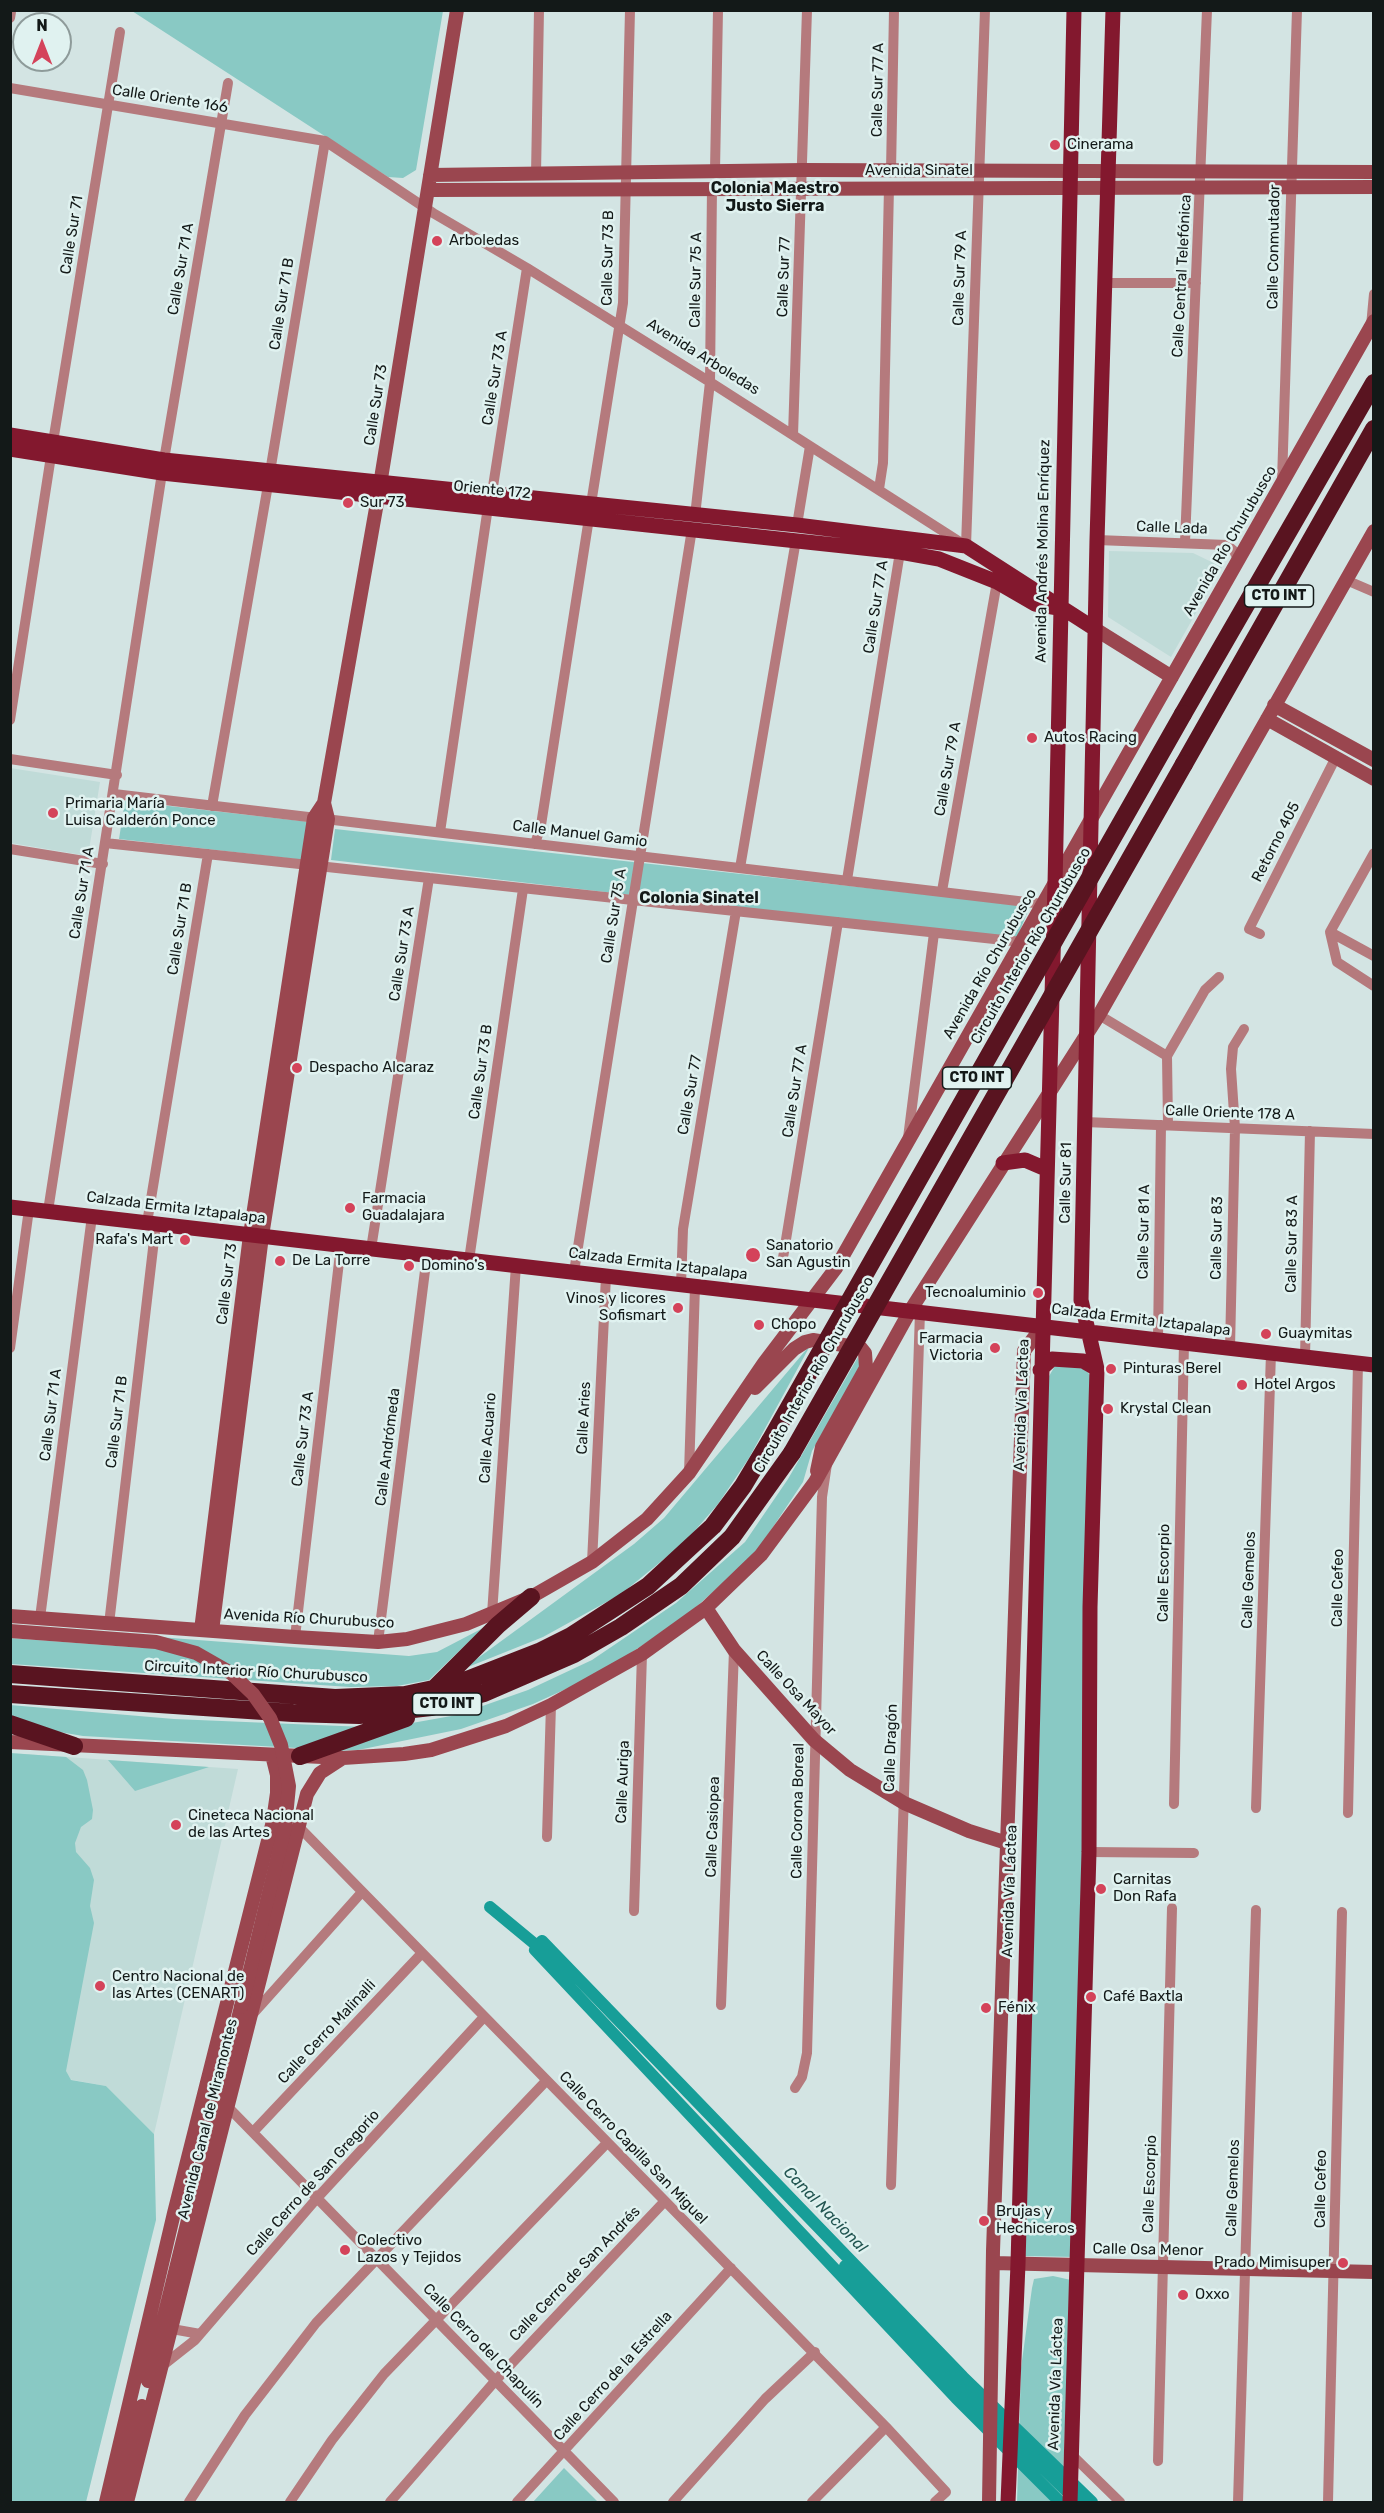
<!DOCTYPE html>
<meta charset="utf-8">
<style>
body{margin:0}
#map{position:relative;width:1384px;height:2513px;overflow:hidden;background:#d3e4e3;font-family:Rubik,sans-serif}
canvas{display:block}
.frame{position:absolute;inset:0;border:12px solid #131918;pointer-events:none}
.north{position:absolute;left:12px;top:12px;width:60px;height:60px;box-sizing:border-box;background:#e0f2f0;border:2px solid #8e9b9a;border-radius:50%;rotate:0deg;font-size:16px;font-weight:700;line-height:24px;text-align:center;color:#131918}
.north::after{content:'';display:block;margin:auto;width:21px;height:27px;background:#d4435a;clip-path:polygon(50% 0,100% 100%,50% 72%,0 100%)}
</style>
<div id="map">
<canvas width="1384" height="2513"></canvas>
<div class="frame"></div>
<div class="north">N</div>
</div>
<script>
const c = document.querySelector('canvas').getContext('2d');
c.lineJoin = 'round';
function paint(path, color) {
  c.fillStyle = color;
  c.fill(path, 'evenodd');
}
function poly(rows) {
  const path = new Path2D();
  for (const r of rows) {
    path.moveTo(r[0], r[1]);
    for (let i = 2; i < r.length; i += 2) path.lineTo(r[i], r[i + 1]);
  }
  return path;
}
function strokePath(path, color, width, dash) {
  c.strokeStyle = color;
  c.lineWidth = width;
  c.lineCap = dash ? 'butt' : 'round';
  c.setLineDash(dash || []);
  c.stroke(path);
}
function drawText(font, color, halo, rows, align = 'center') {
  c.font = font + ' Rubik,sans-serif';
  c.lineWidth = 5;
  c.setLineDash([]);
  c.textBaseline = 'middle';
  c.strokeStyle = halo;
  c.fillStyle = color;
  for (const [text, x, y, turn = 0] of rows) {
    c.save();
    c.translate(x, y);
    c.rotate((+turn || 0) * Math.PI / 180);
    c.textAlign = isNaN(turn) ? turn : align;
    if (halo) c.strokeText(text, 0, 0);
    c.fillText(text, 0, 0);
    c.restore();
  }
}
const built = poly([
 [1109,551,1193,553,1222,567,1171,657,1108,617],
 [10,768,100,782,88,856,11,843],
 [10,1753,238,1769,154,2134,106,2086,11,2069]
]);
const green = poly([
 [132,11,443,11,416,170,403,178,388,177],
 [125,801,310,822,304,860,119,839],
 [335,829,1030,906,1016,940,331,860],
 [811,1344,749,1458,718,1504,685,1542,621,1594,543,1637,463,1669,634,1544,664,1518],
 [858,1357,860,1368,812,1451,803,1482,755,1554,685,1617,599,1674,533,1704,461,1729,358,1750,334,1751,412,1723,457,1715,528,1690,592,1660,676,1603,745,1542,788,1479],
 [1056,1364,1084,1366,1092,1379,1076,2257,1025,2256,1048,1378],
 [483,1628,429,1680,397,1686,350,1687,11,1664,10,1638,143,1648,145,1636,409,1656,437,1652],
 [10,1705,174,1719,365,1727,297,1748,83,1736,48,1730,11,1718],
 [10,1753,66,1757,83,1770,87,1780,93,1810,92,1819,81,1827,75,1843,76,1852,90,1868,94,1880,90,1906,94,1923,66,2071,71,2080,106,2086,154,2134,156,2220,86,2502,11,2502],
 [108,1760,209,1767,135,1791],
 [1053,2276,1071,2280,1062,2502,1017,2502,1021,2368,1032,2288,1034,2279],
 [564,2468,598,2502,533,2502]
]);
const canal = poly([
 [490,1907,542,1950],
 [845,2266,980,2407,1078,2502],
 [1060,2502,956,2398,535,1950,542,1941,963,2377,1092,2502]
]);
const street = poly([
 [10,18,11,12],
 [10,88,325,141,433,213,527,268,710,382,963,544],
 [715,170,718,10],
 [891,171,894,10],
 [536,174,539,10],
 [1106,283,1196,283],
 [1371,326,1374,294],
 [793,435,807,10],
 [53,442,120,32],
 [164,460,228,83],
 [270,472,325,141],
 [1282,481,1297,10],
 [879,489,883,463,889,187],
 [492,493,527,268],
 [591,504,623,303,630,10],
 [695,516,710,382,712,187],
 [797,525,810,446],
 [1097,540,1227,545,1234,551,1238,559],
 [1185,542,1207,10],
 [966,546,985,10],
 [1346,580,1374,592],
 [10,720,51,456],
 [10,759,117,775],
 [114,794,1043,904],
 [212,806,268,485],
 [440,832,488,507],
 [105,843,1022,942],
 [535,844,541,825,589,518],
 [10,849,103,864],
 [740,868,796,540],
 [847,880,900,552],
 [942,891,997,582],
 [1330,932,1374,853],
 [1330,932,1337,962,1374,986],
 [1330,932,1374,956],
 [1260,934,1249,929,1336,757],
 [1099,1015,1167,1056],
 [1085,1122,1374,1134],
 [1168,1125,1167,1056,1205,990,1219,977],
 [908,1138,934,933],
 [48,1211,162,473],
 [147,1223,208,854],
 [371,1249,429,878],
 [469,1260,523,889],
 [782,1264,838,922],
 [574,1272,692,529],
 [681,1285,683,1229,736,911],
 [1158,1340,1161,1125],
 [10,1348,29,1209],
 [1230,1348,1235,1128,1231,1069,1233,1047,1244,1029],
 [1305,1357,1310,1131],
 [689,1473,695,1286],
 [592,1562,606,1276],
 [492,1614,516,1265],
 [40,1618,92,1216],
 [109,1624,156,1223],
 [295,1637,341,1245],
 [378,1642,427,1255],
 [1174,1804,1184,1343],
 [1256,1808,1271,1353],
 [1348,1813,1358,1363],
 [299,1827,886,2427,946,2492,935,2502],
 [547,1837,551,1705],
 [1089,1852,1194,1853],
 [634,1911,642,1654],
 [721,2005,734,1650],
 [252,2015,362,1892],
 [795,2088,802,2077,807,2053,822,1497,827,1464],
 [228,2107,614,2502],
 [254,2131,422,1953],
 [891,2185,920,1312],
 [172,2329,200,2334],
 [162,2366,195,2340,318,2197,484,2017],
 [1072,2455,1120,2502],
 [1158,2461,1172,1908],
 [189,2502,245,2415,316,2323,546,2081],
 [290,2502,332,2440,384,2374,607,2143],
 [390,2502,496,2380,664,2202],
 [517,2502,731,2268],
 [673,2502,765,2399,815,2352],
 [812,2502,886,2427],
 [1238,2502,1256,1910],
 [1328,2502,1342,1912]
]);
const secondary = poly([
 [430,175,803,170,1374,172],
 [428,190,1374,187],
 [1095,629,1172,677],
 [1274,705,1374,760],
 [1267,719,1374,779],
 [755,1388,794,1349,805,1342,813,1340,861,1348,865,1353,866,1368,822,1447,817,1471],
 [706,1608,734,1650,814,1740,850,1770,904,1803,969,1831,1007,1843],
 [10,1616,295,1637,378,1642,407,1639,466,1624,531,1597,592,1562,647,1519,689,1473,764,1363,836,1268,1374,321],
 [201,1630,250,1235,314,818,324,803],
 [10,1631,156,1642,196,1653,231,1673],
 [212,1631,262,1236,328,819,324,803,378,497,457,10],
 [10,1742,343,1758,404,1754,431,1750,506,1726,551,1705,642,1654,706,1608,761,1555,815,1482,910,1311,1099,1015,1374,531],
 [993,2263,1374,2272],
 [148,2381,241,2007],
 [106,2502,174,2213,273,1821,277,1793,277,1775,272,1755],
 [118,2502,142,2406],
 [127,2502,307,1794,320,1773,343,1758],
 [989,2502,993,2251,1024,1351,1042,1327]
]);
const primary = poly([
 [10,435,164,460,797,525,966,546,1095,629],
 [10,449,162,473,900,552,939,559,997,582,1035,604,1058,608],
 [1003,1163,1025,1160,1046,1169],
 [10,1207,1374,1365],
 [1040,1370,1052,1359,1083,1361,1097,1369],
 [1008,2502,1018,2264,1055,884,1074,10],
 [1070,2502,1089,1852,1090,1607,1097,1369,1081,1300,1097,540,1113,10]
]);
const highway = poly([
 [1183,714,1374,383],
 [1184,764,1374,429],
 [10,1674,335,1698,405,1695,457,1684,539,1652,571,1636,648,1586,713,1526,743,1486,770,1441],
 [433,1690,498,1625,531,1597],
 [10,1694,293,1713,359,1715,431,1707,484,1693,574,1654,621,1627,681,1586,732,1537,792,1453],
 [10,1724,74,1746],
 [300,1756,406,1718]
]);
const secondaryBridge = poly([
 [231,1673,253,1694,270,1718,281,1745,289,1786,285,1827,241,2007]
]);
const highwayBridge = poly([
 [770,1441,1183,714],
 [792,1453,1184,764]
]);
const markers = [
 [1055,145,6,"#d4435a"],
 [437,241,6,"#d4435a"],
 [348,503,6,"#d4435a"],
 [1032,738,6,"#d4435a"],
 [53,813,6,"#d4435a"],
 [297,1068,6,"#d4435a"],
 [350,1208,6,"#d4435a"],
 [185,1240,6,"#d4435a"],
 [753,1255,8,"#d4435a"],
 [280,1261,6,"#d4435a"],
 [409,1266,6,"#d4435a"],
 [1038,1293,6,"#d4435a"],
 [678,1308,6,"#d4435a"],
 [759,1325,6,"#d4435a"],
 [1266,1334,6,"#d4435a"],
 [995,1348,6,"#d4435a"],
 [1111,1369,6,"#d4435a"],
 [1242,1385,6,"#d4435a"],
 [1108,1409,6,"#d4435a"],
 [176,1825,6,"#d4435a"],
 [1101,1889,6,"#d4435a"],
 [100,1986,6,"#d4435a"],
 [1091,1997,6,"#d4435a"],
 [986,2008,6,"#d4435a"],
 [984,2221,6,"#d4435a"],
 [345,2250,6,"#d4435a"],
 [1343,2263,6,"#d4435a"],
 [1183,2295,6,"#d4435a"]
];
const shields = [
 [1279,596,69],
 [977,1078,69],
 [447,1704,69]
];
const shieldNames = [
 ["CTO INT",1279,596],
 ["CTO INT",977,1078],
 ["CTO INT",447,1704]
];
const streetNames = [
 ["Calle Sur 77 A",878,90,-89],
 ["Calle Oriente 166",170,99,9],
 ["Avenida Sinatel",919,171],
 ["Calle Sur 71",72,235,-81],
 ["Calle Conmutador",1274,247,-89],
 ["Calle Sur 73 B",608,258,-89],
 ["Calle Sur 71 A",181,269,-80],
 ["Calle Central Telefónica",1182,276,-87],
 ["Calle Sur 77",784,277,-88],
 ["Calle Sur 79 A",960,278,-88],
 ["Calle Sur 75 A",696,280,-89],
 ["Calle Sur 71 B",282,304,-81],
 ["Avenida Arboledas",703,357,32],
 ["Calle Sur 73 A",495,378,-81],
 ["Calle Sur 73",376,405,-81],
 ["Oriente 172",492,490,6],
 ["Calle Lada",1172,528,2],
 ["Avenida Río Churubusco",1230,541,-60],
 ["Avenida Andrés Molina Enríquez",1043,551,-89],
 ["Calle Sur 77 A",876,607,-81],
 ["Calle Sur 79 A",948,769,-80],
 ["Calle Manuel Gamio",580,834,7],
 ["Retorno 405",1276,842,-63],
 ["Calle Sur 71 A",82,893,-81],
 ["Calle Sur 75 A",614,916,-81],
 ["Calle Sur 71 B",180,929,-81],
 ["Circuito Interior Río Churubusco",1031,946,-60],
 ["Calle Sur 73 A",402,954,-81],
 ["Avenida Río Churubusco",990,964,-60],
 ["Calle Sur 73 B",481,1072,-82],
 ["Calle Sur 77 A",795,1091,-81],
 ["Calle Sur 77",690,1095,-80],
 ["Calle Oriente 178 A",1230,1113,2],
 ["Calle Sur 81",1066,1183,-89],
 ["Calzada Ermita Iztapalapa",176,1208,7],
 ["Calle Sur 81 A",1144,1232,-89],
 ["Calle Sur 83",1217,1238,-89],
 ["Calle Sur 83 A",1292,1244,-89],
 ["Calzada Ermita Iztapalapa",658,1264,7],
 ["Calle Sur 73",227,1284,-83],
 ["Calzada Ermita Iztapalapa",1141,1320,7],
 ["Circuito Interior Río Churubusco",814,1375,-60],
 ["Avenida Vía Láctea",1022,1405,-88],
 ["Calle Sur 71 A",51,1415,-83],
 ["Calle Aries",584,1418,-87],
 ["Calle Sur 71 B",117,1422,-83],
 ["Calle Acuario",488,1438,-86],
 ["Calle Sur 73 A",303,1439,-83],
 ["Calle Andrómeda",388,1447,-83],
 ["Calle Escorpio",1164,1573,-89],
 ["Calle Gemelos",1249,1580,-88],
 ["Calle Cefeo",1338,1588,-89],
 ["Avenida Río Churubusco",309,1619,3],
 ["Circuito Interior Río Churubusco",256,1672,3],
 ["Calle Osa Mayor",796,1693,47],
 ["Calle Dragón",891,1748,-88],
 ["Calle Auriga",623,1782,-88],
 ["Calle Corona Boreal",798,1811,-89],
 ["Calle Casiopea",713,1827,-88],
 ["Avenida Vía Láctea",1010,1891,-88],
 ["Calle Cerro Malinalli",327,2032,-47],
 ["Avenida Canal de Miramontes",208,2119,-76],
 ["Calle Cerro Capilla San Miguel",633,2148,46],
 ["Calle Cerro de San Gregorio",313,2183,-48],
 ["Calle Escorpio",1150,2184,-88],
 ["Calle Gemelos",1233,2188,-88],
 ["Calle Cefeo",1321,2189,-89],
 ["Calle Osa Menor",1148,2250,1],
 ["Calle Cerro de San Andrés",575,2274,-46],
 ["Calle Cerro del Chapulín",483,2346,46],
 ["Calle Cerro de la Estrella",613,2376,-48],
 ["Avenida Vía Láctea",1056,2384,-88]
];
const poiNames = [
 ["Cinerama",1067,145],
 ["Arboledas",449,241],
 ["Sur 73",360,503],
 ["Autos Racing",1044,738],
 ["Primaria María",65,804],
 ["Luisa Calderón Ponce",65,821],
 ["Despacho Alcaraz",309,1068],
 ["Farmacia",362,1199],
 ["Guadalajara",362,1216],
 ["Rafa's Mart",173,1240,"right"],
 ["Sanatorio",766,1246],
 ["San Agustin",766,1263],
 ["De La Torre",292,1261],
 ["Domino's",421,1266],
 ["Tecnoaluminio",1026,1293,"right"],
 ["Vinos y licores",666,1299,"right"],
 ["Sofismart",666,1316,"right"],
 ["Chopo",771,1325],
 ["Guaymitas",1278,1334],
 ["Farmacia",983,1339,"right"],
 ["Victoria",983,1356,"right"],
 ["Pinturas Berel",1123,1369],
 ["Hotel Argos",1254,1385],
 ["Krystal Clean",1120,1409],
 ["Cineteca Nacional",188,1816],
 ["de las Artes",188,1833],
 ["Carnitas",1113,1880],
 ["Don Rafa",1113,1897],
 ["Centro Nacional de",112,1977],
 ["las Artes (CENART)",112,1994],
 ["Café Baxtla",1103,1997],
 ["Fénix",998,2008],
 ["Brujas y",996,2212],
 ["Hechiceros",996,2229],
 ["Colectivo",357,2241],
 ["Lazos y Tejidos",357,2258],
 ["Prado Mimisuper",1331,2263,"right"],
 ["Oxxo",1195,2295]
];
const neighbourhoodNames = [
 ["Colonia Maestro",775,188],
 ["Justo Sierra",775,206],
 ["Colonia Sinatel",699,898]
];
const waterNames = [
 ["Canal Nacional",825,2210,46]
];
paint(built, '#c0dbd8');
paint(green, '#89c9c4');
strokePath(canal, '#179e98', 12);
strokePath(street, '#b57a7d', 10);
strokePath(secondary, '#9a464f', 14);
strokePath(primary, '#83182e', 15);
strokePath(highway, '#591420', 18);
strokePath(secondaryBridge, '#9a464f', 14);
strokePath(highwayBridge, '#591420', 18);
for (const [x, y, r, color] of markers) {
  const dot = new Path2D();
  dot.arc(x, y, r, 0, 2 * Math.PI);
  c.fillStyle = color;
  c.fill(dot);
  strokePath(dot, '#e0f2f0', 2);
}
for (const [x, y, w] of shields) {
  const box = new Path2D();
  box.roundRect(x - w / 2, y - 11, w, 22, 4.5);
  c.fillStyle = '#e0f2f0';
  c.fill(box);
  strokePath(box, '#131918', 1.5);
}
drawText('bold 14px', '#131918', null, shieldNames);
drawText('15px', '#131918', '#e0f2f0', streetNames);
drawText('15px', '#131918', '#e0f2f0', poiNames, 'left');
drawText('bold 16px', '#131918', '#e0f2f0', neighbourhoodNames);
drawText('italic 16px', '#225551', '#e0f2f0', waterNames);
</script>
